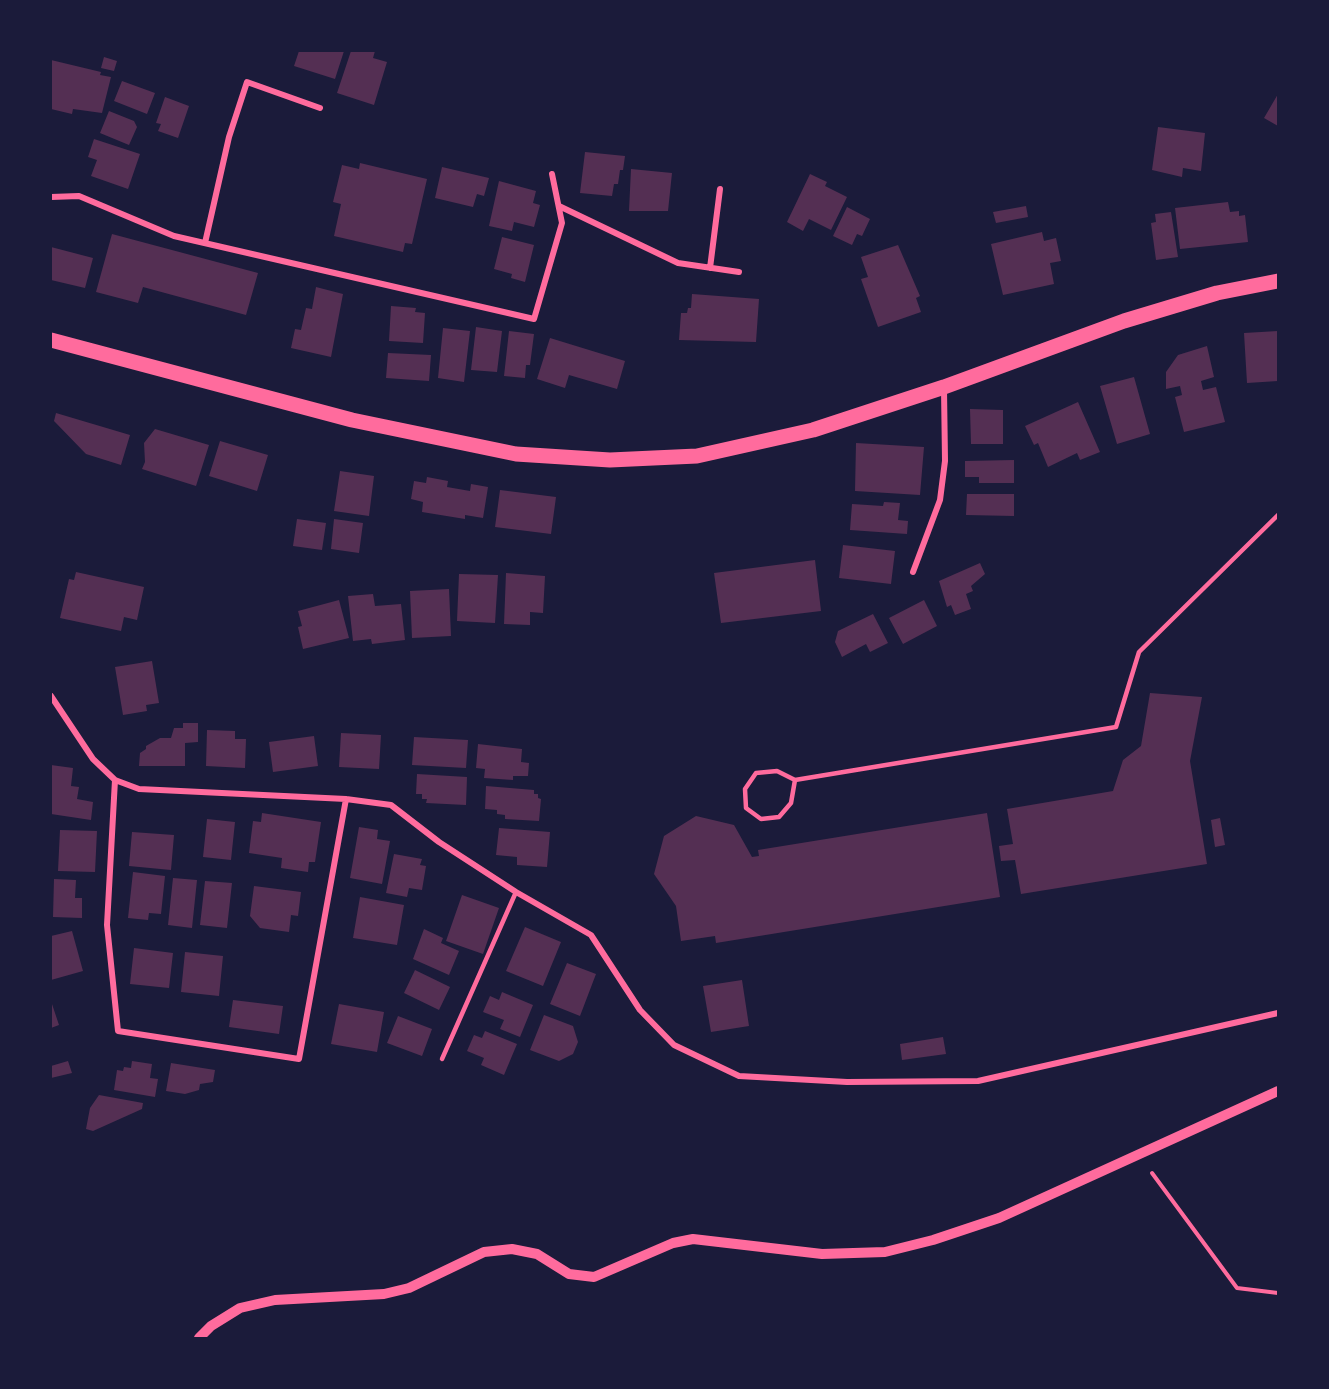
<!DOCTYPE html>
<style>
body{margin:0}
#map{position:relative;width:1329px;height:1389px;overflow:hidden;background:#1b1b3a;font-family:Manrope,sans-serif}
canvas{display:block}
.frame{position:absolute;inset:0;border:52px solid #1b1b3a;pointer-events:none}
</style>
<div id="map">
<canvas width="1329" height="1389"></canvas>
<div class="frame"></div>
</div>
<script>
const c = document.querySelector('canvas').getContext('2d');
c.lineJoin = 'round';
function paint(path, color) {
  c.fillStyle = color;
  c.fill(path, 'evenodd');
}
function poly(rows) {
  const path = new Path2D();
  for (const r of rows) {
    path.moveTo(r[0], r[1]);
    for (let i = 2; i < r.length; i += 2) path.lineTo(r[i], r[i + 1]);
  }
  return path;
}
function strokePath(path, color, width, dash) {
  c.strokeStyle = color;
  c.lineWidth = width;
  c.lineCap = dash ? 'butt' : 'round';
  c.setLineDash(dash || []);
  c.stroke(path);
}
const building = poly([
 [299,51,344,51,335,79,294,66],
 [351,51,375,51,373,58,387,62,374,105,337,93],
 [104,57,117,61,114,71,101,68],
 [51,60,101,72,100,75,111,77,102,113,73,109,72,114,51,109],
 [122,81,155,93,147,114,114,101],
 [1278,94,1278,126,1264,118],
 [165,97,189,106,178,138,158,131,161,124,156,123],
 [109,111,134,121,137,127,129,145,100,133],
 [1158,127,1205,133,1201,171,1183,168,1182,177,1152,170],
 [94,139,140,154,128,189,91,176,97,160,88,157],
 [585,152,625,156,623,170,620,170,618,184,614,184,612,196,580,193],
 [360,163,427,179,412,244,405,243,403,252,334,236,341,204,333,202,342,165,359,169],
 [442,167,489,178,484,196,477,194,473,207,435,198],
 [631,169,672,173,668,211,629,211],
 [810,174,827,182,825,186,847,197,831,230,809,219,803,231,787,222],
 [499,181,536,191,533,203,540,205,534,227,514,222,512,231,489,226],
 [1228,202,1230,212,1239,211,1239,216,1245,215,1248,242,1180,249,1175,208],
 [1026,206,1028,217,996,223,993,212],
 [847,207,870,219,862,236,857,234,852,245,833,236],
 [1171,212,1178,257,1156,260,1151,223,1156,222,1155,214],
 [1042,232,1044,241,1056,238,1061,261,1050,263,1054,284,1003,295,991,244],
 [112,234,258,273,246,315,143,287,138,303,96,292],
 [502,237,534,245,525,282,511,278,512,274,494,269],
 [898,245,920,296,916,298,921,312,878,327,861,279,868,277,861,257],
 [51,247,93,258,85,288,51,280],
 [316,287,343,294,331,357,291,348,295,329,301,330,306,308,312,309],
 [692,294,759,299,756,342,679,340,681,313,687,313,688,308,691,308],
 [391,306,416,308,415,312,425,313,423,343,389,341],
 [476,327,502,331,497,372,471,370],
 [443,328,470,331,464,382,438,378],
 [509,331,534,334,530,365,526,365,525,378,504,376],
 [1278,331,1278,381,1247,383,1244,333],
 [550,338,625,361,617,389,569,375,565,388,537,379],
 [1207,346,1214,377,1201,381,1203,390,1216,387,1225,422,1184,432,1175,397,1182,395,1180,386,1166,389,1166,372,1178,355],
 [388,353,431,355,429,381,386,378],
 [1134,377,1150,434,1117,444,1100,386],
 [1078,402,1100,452,1080,460,1077,453,1048,467,1038,443,1034,445,1025,426],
 [970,409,1003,410,1003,444,971,444],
 [56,413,130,435,121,465,86,454,54,421],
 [155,429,209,445,196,486,142,469,145,462,144,443],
 [220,441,268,455,257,491,209,476],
 [856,443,924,447,920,495,855,491],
 [1014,460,1014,483,979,483,979,477,965,477,965,461],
 [340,471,374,476,369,516,334,511],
 [427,477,448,481,447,487,470,491,471,484,488,487,483,518,465,515,465,519,422,512,423,502,411,499,414,481,426,483],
 [500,490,556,497,551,534,495,527],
 [967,494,1014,494,1014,516,966,515],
 [884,502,900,503,898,520,908,521,907,534,850,530,852,504,883,506],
 [297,519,326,523,322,550,293,546],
 [334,519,363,523,359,553,331,549],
 [843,545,895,551,891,584,839,578],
 [815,560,821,611,721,623,714,573],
 [980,563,985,574,971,586,973,591,966,594,971,609,955,615,951,605,947,607,939,581],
 [76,572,144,587,137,620,124,617,121,631,60,618,69,579,74,580],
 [506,573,545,576,543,613,530,612,530,625,504,624],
 [459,574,498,575,495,623,457,621],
 [449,589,451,636,412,638,410,591],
 [373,594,375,606,401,604,405,640,372,644,371,639,353,641,348,596],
 [339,600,349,638,303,649,298,627,302,626,298,611],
 [924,600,937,626,903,644,889,618],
 [873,614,888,643,870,652,866,644,842,657,835,642,838,631],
 [152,661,159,703,146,705,147,711,123,715,115,667],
 [1150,693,1202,697,1190,761,1207,864,1021,894,1015,860,1001,861,999,846,1013,844,1007,809,1113,791,1123,760,1141,746],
 [183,723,198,723,198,742,185,743,185,766,139,766,140,753,146,749,146,746,160,738,171,738,174,728,183,728],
 [207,730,235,731,235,739,246,739,245,768,206,766],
 [341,733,381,735,379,769,339,767],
 [314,736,318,766,273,772,269,742],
 [414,737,468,740,466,768,412,765],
 [478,744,522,749,521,762,529,763,528,776,513,776,513,780,484,778,485,769,476,768],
 [51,765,73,768,71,786,79,787,77,799,93,802,91,820,51,814],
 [417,774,467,777,466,805,426,803,427,799,422,799,422,794,416,794],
 [486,786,534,790,534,794,538,794,538,798,541,799,539,821,505,819,505,815,497,814,497,810,485,809],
 [262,813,321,822,315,862,309,862,308,872,281,868,282,858,249,853,253,821,261,822],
 [987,813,1000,897,716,943,715,936,681,941,676,906,654,874,664,836,696,816,734,825,752,857,759,856,758,850],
 [1220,818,1225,845,1215,847,1211,820],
 [207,819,235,822,231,860,203,857],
 [359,827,378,830,377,839,390,841,382,884,350,878],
 [499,828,550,832,547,867,517,865,517,857,496,855],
 [60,830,97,831,95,872,58,871],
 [132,832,174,835,171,870,129,866],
 [394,854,422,859,420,865,426,866,422,890,409,888,407,897,386,893],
 [133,872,165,876,161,914,149,913,148,920,128,918],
 [173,878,197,880,192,928,168,925],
 [54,879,76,880,75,898,82,898,82,918,53,917],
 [205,881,232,883,227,928,200,925],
 [254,886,301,892,298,916,291,915,289,932,260,928,250,916],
 [462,895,499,908,483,954,446,941],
 [360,897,404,905,397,945,353,938],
 [525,927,561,942,543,986,506,971],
 [424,929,443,938,441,943,459,951,449,975,413,959],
 [72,931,83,971,51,980,51,936],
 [134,948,173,953,169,988,130,984],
 [185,952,223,956,219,996,181,992],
 [567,963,596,974,580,1016,550,1004],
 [415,970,450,987,439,1010,404,993],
 [742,980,749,1026,711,1032,703,986],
 [502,992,533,1005,520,1037,500,1029,504,1020,483,1012,490,996,499,1000],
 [233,1000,283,1006,279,1034,229,1027],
 [51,1001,59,1025,51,1028],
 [339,1004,384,1012,377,1052,331,1044],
 [544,1015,573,1026,578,1042,573,1054,559,1061,530,1050],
 [398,1016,432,1029,422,1056,387,1043],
 [485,1031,517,1044,504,1075,481,1065,484,1058,467,1051,474,1035,482,1038],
 [943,1037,946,1054,902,1060,900,1044],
 [68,1061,72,1073,51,1078,51,1066],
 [132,1061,152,1064,150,1078,158,1079,155,1097,114,1090,117,1070,123,1071,124,1067,131,1068],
 [171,1063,215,1070,213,1082,200,1084,199,1090,185,1094,166,1091],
 [99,1095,143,1103,142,1109,93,1131,86,1129,90,1108]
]);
const path = poly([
 [1152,1173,1237,1288,1278,1293]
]);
const service = poly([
 [795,780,791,803,779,817,761,819,746,808,745,789,756,773,777,771,795,780,1116,727,1139,652,1278,515],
 [442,1059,516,892]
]);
const minor = poly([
 [51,197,79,196,174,236,534,319,562,223,552,174],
 [559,206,678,263,739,272],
 [205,243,229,137,247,82,320,108],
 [710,268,720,189],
 [913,572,940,500,945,461,944,389],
 [51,696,93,759,115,780,139,789,346,799,391,805,439,842,516,892,591,935,640,1010,674,1045,739,1076,847,1082,978,1081,1278,1013],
 [115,780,107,925,118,1031,299,1059,346,799]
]);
const tertiary = poly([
 [199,1338,211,1326,240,1308,275,1300,384,1294,409,1288,484,1252,512,1249,537,1254,569,1274,594,1277,673,1243,693,1239,822,1254,885,1252,933,1240,999,1218,1278,1091]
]);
const primary = poly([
 [51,340,352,420,516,454,610,460,697,456,813,430,944,387,1124,321,1217,293,1278,281]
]);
paint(building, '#542f53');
strokePath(path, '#ff6b9d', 4);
strokePath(service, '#ff6b9d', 4.5);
strokePath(minor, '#ff6b9d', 6);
strokePath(tertiary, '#ff6b9d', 10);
strokePath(primary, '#ff6b9d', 15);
</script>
